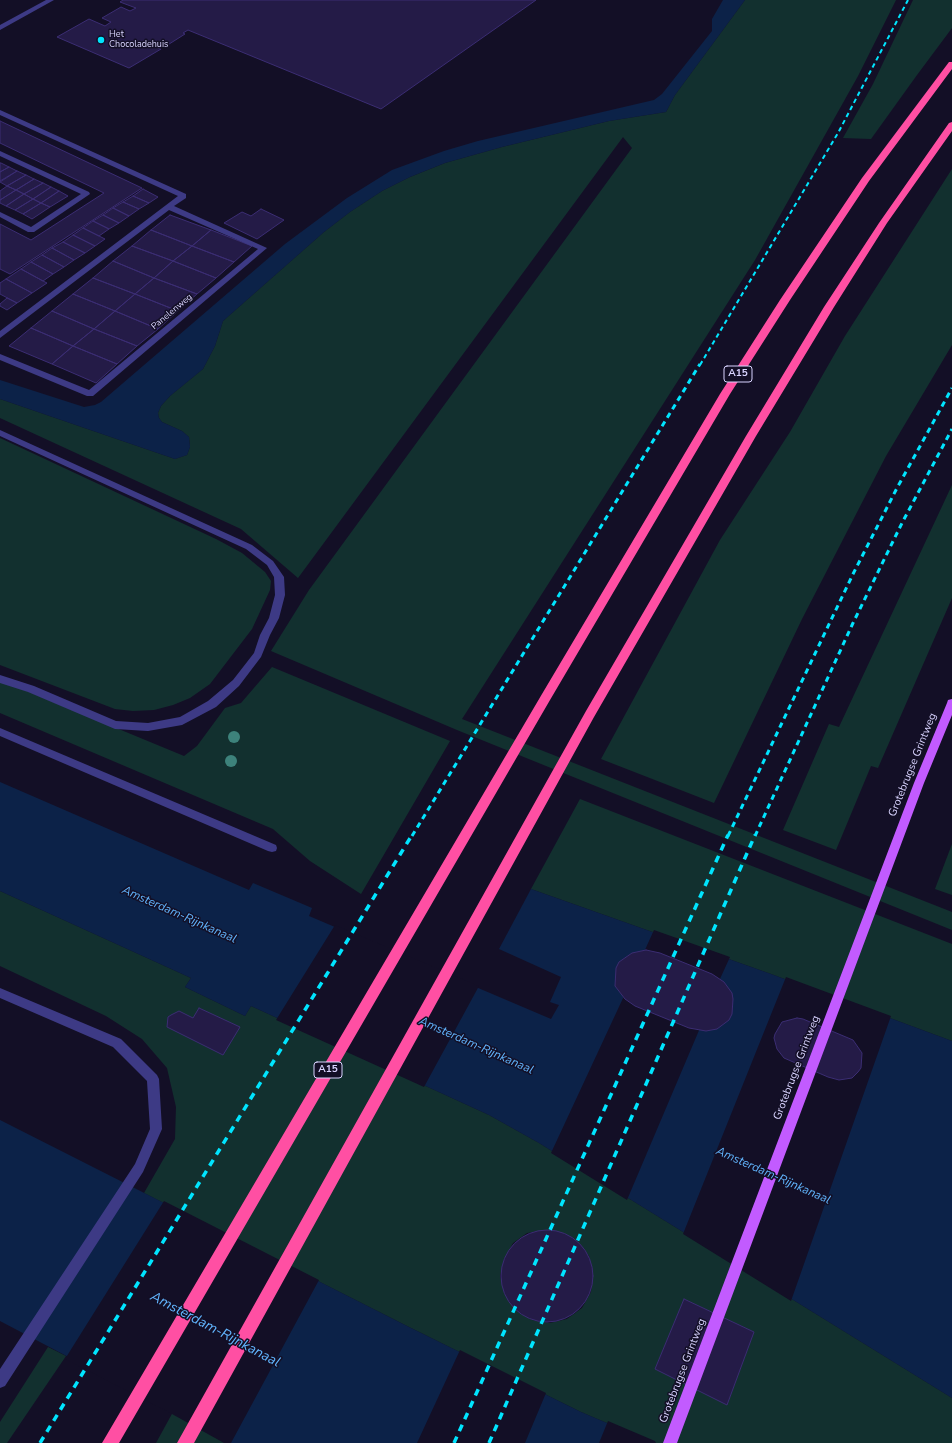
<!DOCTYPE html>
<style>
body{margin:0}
canvas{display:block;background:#130f26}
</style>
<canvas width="952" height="1443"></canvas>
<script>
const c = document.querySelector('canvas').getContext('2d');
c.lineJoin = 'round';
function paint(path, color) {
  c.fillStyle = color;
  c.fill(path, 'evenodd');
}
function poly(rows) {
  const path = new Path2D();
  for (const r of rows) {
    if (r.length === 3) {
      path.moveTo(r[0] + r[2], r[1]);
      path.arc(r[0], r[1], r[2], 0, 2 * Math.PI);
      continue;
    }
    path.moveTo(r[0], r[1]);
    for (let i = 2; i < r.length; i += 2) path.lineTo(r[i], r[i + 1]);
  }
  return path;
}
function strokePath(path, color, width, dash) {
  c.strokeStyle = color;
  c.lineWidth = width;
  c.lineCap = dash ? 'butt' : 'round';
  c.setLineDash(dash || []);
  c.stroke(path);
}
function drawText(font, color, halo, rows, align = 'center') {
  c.font = font + ' "Nunito Sans",sans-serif';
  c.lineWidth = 3;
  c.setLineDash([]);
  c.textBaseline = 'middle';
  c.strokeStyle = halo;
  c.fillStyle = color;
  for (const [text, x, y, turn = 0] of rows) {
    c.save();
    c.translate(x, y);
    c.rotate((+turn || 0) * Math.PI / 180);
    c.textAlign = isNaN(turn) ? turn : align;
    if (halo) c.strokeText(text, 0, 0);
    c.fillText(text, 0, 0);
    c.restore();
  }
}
const green = poly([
 [745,0,896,0,858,76,755,260,462,719,952,912,952,930,457,730,271,651,309,590,632,148,623,137,298,578,241,529,0,418,0,399,175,459,187,455,190,447,189,437,182,431,162,422,159,418,158,413,161,406,170,396,203,369,215,346,223,321,324,232,350,212,382,191,410,177,445,163,502,147,609,121,666,112,675,95],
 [913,0,952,0,952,28,917,75,871,139,843,138,873,84],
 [952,169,952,345,886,456,802,619,714,803,601,759,720,540,790,432,845,336],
 [0,438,216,539,242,553,265,572,271,581,270,590,252,629,210,684,190,698,173,705,154,710,133,711,115,709,0,665],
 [952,485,952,598,878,768,871,766,836,850,783,830,829,724,839,727],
 [272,667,450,741,361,894,310,861,273,829,0,713,0,680,184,756,197,746,225,708,241,703],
 [580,799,952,944,952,1041,771,974,531,889],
 [952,844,952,895,935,889],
 [0,891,191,978,185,987,245,1016,251,1006,489,1115,539,1143,952,1398,952,1443,654,1443,581,1412,407,1326,144,1193,175,1139,176,1107,167,1068,142,1039,106,1016,0,966],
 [545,1230,562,1233,578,1242,589,1256,593,1274,591,1292,582,1308,567,1319,550,1323,532,1320,516,1310,505,1295,500,1276,504,1259,513,1243,527,1233],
 [684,1299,754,1332,727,1405,655,1369],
 [48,1347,66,1356,7,1443,0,1443,0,1422],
 [173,1412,228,1443,156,1443]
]);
const water = poly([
 [723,0,745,0,675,95,666,112,609,121,502,147,445,163,410,177,382,191,350,212,324,232,223,321,215,346,203,369,170,396,161,406,158,413,159,418,162,422,182,431,189,437,190,447,187,455,175,459,0,399,0,380,84,407,95,405,101,402,285,244,347,198,392,170,444,151,478,141,654,100,662,94,712,31,712,19],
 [0,782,249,890,253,883,312,908,309,916,551,1019,559,1005,550,1002,561,977,499,949,531,889,771,974,952,1041,952,1398,539,1143,489,1115,251,1006,245,1016,185,987,191,978,0,891],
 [646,950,712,974,724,982,732,993,733,999,732,1014,729,1020,712,1030,706,1031,689,1028,625,999,615,986,616,968,619,962,632,953],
 [0,1120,407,1326,581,1412,654,1443,228,1443,173,1412,0,1321]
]);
const pier = poly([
 [335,925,479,986,424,1087,276,1020],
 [654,930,730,957,719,981,644,952],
 [786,977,891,1016,791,1301,683,1234],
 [624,996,700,1028,627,1200,551,1153],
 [164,1201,319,1280,231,1443,224,1443,172,1414,65,1359],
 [460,1350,546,1393,525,1443,417,1443],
 [608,1421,655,1441,656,1443,599,1443]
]);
const building = poly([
 [123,0,536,0,381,109,188,30,183,33,185,34,166,46,164,45,158,48,161,49,129,68,57,37,89,19,105,26,111,22,102,18,121,7,130,11,136,8,120,2,123,0],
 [0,121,142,188,10,274,0,269,0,224,31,240,104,193,0,143,0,121],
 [0,163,1,163,9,167,0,172,0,163],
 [9,167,17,171,0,181,0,172,9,167],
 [17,171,26,175,7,186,0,182,17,171],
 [26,175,34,179,16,190,7,186,26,175],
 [34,179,43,183,24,194,16,190,34,179],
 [43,183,51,187,33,199,24,194,43,183],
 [7,186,16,190,0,200,0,191,7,186],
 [51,187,59,191,41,203,33,199,51,187],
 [143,189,158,197,149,203,133,196,143,189],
 [16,190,24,194,6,206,0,203,0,200,16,190],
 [59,191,68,196,50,207,41,203,59,191],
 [24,194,33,199,15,210,6,206,24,194],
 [133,196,149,203,139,209,123,202,133,196],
 [33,199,41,203,23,214,15,210,33,199],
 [123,202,139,209,129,216,113,208,123,202],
 [41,203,50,207,32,219,23,214,41,203],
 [113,208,129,216,119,223,103,215,113,208],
 [261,209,284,220,257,239,224,223,242,212,251,216,261,209],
 [103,215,119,223,109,229,93,221,103,215],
 [170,215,211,230,192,246,151,230,170,215],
 [93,221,109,229,99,236,83,228,93,221],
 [83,228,105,239,95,246,73,235,83,228],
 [151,230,192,246,173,261,132,246,151,230],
 [211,230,252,246,234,262,192,246,211,230],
 [73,235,95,246,85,253,63,242,73,235],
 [63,242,85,253,74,260,52,248,63,242],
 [132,246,173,261,154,278,113,261,132,246],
 [192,246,234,262,216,278,173,261,192,246],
 [52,248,74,260,64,267,42,255,52,248],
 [42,255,64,267,53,274,31,262,42,255],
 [113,261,154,278,135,294,93,278,113,261],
 [173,261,216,278,197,294,154,278,173,261],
 [31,262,53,274,43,281,21,269,31,262],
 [21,269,43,281,47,283,32,293,6,279,21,269],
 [93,278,135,294,115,311,73,294,93,278],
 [154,278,197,294,178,311,135,294,154,278],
 [6,279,32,293,17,303,0,294,0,283,6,279],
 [73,294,115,311,94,329,52,311,73,294],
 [135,294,178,311,158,329,115,311,135,294],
 [7,298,17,303,7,310,0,306,0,304,7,298],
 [52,311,94,329,73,346,31,328,52,311],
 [115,311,158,329,137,346,94,329,115,311],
 [31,328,73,346,52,364,9,346,31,328],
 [94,329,137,346,117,364,73,346,94,329],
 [73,346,117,364,96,383,52,364,73,346],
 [646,950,660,953,712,974,724,982,732,993,733,999,732,1014,729,1020,717,1029,706,1031,689,1028,635,1006,625,999,615,986,616,968,619,962,632,953,646,950],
 [199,1008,240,1027,223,1055,167,1027,168,1017,171,1015,179,1011,193,1018,199,1008],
 [797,1018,803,1019,853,1040,862,1053,861,1068,858,1072,852,1078,839,1080,828,1077,784,1058,777,1049,774,1038,775,1034,782,1022,797,1018],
 [547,1276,46],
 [684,1299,754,1332,727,1405,655,1369,684,1299]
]);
const minor = poly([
 [46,0,54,0,0,30,0,25,46,0],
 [0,110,186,194,186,198,174,206,267,248,93,396,87,396,0,360,0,354,89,390,258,249,169,210,0,338,0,331,178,196,0,115,0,110],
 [0,151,89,192,90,194,34,232,28,232,0,217,0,212,31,227,81,194,0,156,0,151],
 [0,430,252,545,273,561,284,577,285,595,279,618,270,635,261,657,239,686,216,707,182,725,148,731,115,729,28,692,0,683,0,675,34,686,116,721,148,723,180,717,208,701,233,680,254,653,260,635,269,618,275,595,274,577,267,565,246,549,0,436,0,430],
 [0,728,276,845,277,848,276,851,272,852,268,851,0,736,0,728],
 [0,988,121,1039,157,1075,159,1079,162,1129,143,1172,5,1386,0,1388,0,1369,135,1164,150,1129,147,1081,113,1047,0,998,0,988]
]);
const major = poly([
 [952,699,952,715,924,783,677,1443,663,1443,914,783,947,703,948,700,952,699]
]);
const highway = poly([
 [949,62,952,62,952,69,869,181,790,300,730,394,550,700,119,1443,102,1443,542,694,720,394,780,300,862,178,949,62],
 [952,122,952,131,887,223,834,307,756,436,594,717,194,1443,177,1443,586,711,746,436,824,307,879,223,949,123,952,122]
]);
const railFar2 = poly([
 [700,365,838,133,908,0]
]);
const railFar1 = poly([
 [412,836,700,364],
 [728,836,853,574,897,488,952,388],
 [755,836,853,623,902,523,952,429]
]);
const rail = poly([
 [40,1443,412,835],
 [454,1443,728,835],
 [489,1443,755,835]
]);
const trees = [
 [234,737],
 [231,761]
];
const markers = [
 [101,40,4,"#00e5ff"]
];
const farPoinames = [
 ["Het",109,35],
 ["Chocoladehuis",109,45]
];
const farStreetnames = [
 ["Panelenweg",172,312,-40]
];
const shields = [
 [738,374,28],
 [328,1070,28]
];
const shieldNames = [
 ["A15",738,374],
 ["A15",328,1070]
];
const streetNames = [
 ["Grotebrugse Grintweg",913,765,-68],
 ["Grotebrugse Grintweg",797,1068,-69],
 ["Grotebrugse Grintweg",683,1371,-69]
];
const waterNames = [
 ["Amsterdam-Rijnkanaal",179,915,24],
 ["Amsterdam-Rijnkanaal",476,1046,24],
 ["Amsterdam-Rijnkanaal",773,1176,24]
];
const nearWaternames = [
 ["Amsterdam-Rijnkanaal",215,1330,28]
];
paint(green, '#12302f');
paint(water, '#0c2248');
paint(pier, '#130f26');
paint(building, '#241b47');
strokePath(building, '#3b2d73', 1);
paint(minor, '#3d3a85');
paint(major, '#c25bff');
paint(highway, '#ff4fa3');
strokePath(railFar2, '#00e5ff', 2, [4.5, 3.5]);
strokePath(railFar1, '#00e5ff', 3, [5.5, 4.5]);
strokePath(rail, '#00e5ff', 3.5, [7, 6]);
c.fillStyle = '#3d827b';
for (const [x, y] of trees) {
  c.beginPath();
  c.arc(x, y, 6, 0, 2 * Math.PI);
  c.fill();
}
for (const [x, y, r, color] of markers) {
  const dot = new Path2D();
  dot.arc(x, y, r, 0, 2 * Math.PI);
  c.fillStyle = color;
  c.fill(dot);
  strokePath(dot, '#130f26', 1.5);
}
drawText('9px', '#d9d4ff', '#130f26', farPoinames, 'left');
drawText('9px', '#d9d4ff', '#130f26', farStreetnames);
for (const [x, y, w] of shields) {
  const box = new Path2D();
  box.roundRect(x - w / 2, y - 8, w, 16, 3);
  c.fillStyle = '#130f26';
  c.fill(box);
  strokePath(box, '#d9d4ff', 1);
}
drawText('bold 10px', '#d9d4ff', null, shieldNames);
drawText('11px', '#d9d4ff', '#130f26', streetNames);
drawText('italic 12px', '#62b6ff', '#130f26', waterNames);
drawText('italic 14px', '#62b6ff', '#130f26', nearWaternames);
</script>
